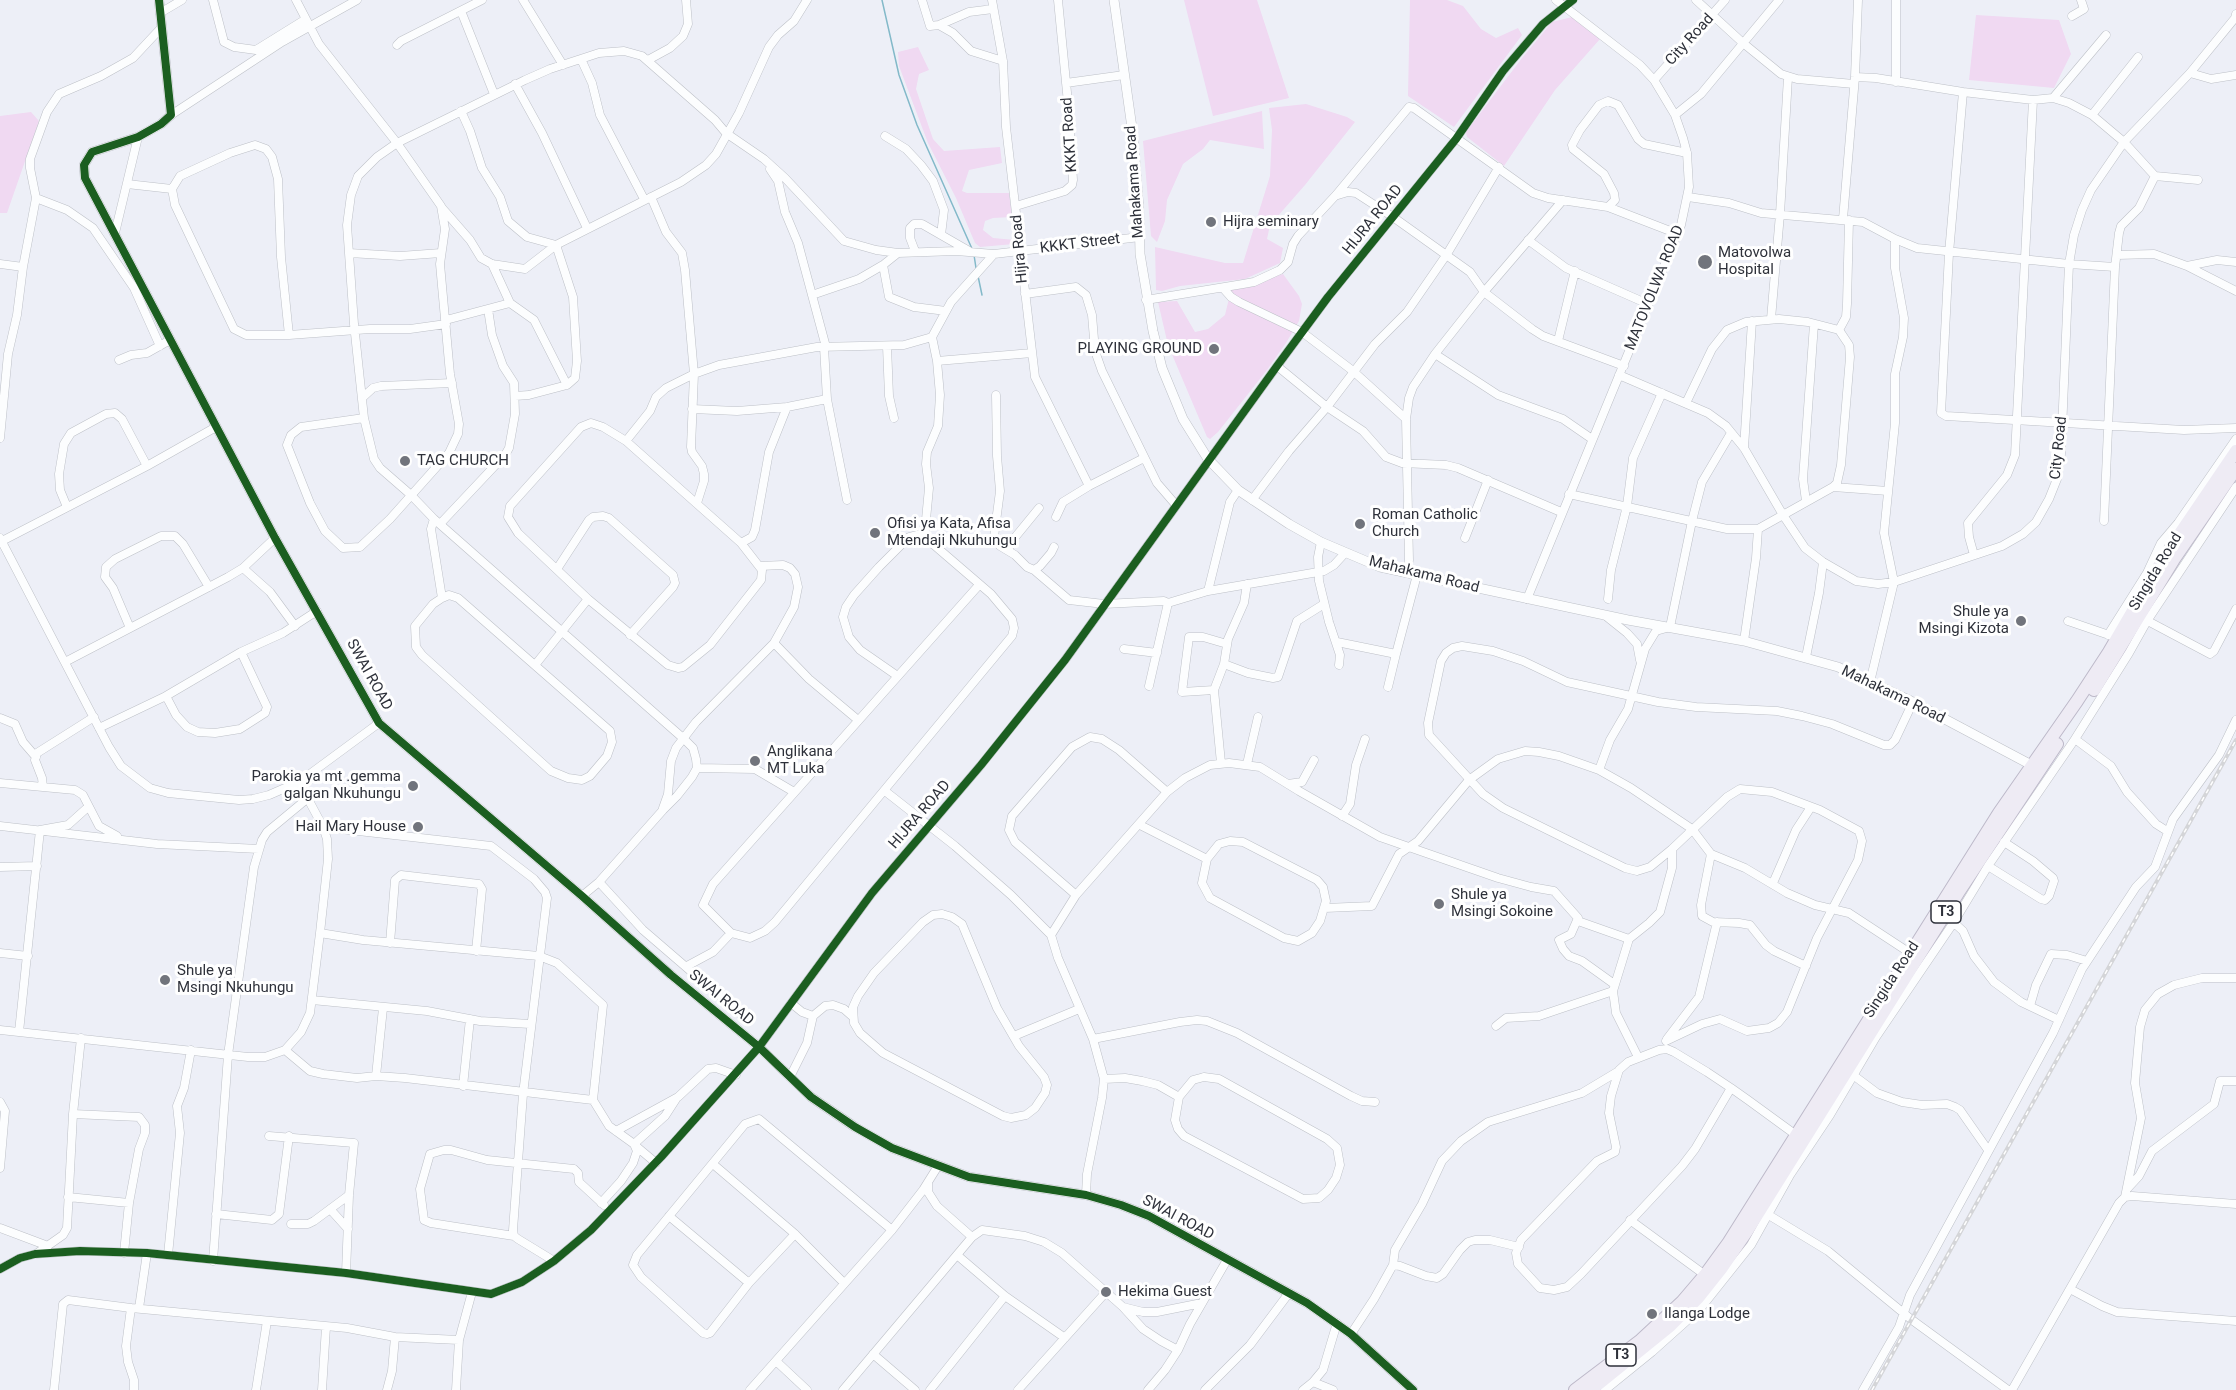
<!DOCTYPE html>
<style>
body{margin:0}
canvas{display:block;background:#edeff7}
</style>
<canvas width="2236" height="1390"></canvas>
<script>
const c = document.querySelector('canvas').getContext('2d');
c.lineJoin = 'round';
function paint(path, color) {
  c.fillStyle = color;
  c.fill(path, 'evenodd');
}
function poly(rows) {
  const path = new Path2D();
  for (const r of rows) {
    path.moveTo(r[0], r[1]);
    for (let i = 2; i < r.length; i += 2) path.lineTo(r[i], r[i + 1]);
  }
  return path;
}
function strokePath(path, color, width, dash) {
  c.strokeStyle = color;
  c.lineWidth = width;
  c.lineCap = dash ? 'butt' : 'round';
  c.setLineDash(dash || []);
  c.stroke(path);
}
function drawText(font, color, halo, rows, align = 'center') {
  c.font = font + ' Roboto,sans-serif';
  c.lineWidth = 6;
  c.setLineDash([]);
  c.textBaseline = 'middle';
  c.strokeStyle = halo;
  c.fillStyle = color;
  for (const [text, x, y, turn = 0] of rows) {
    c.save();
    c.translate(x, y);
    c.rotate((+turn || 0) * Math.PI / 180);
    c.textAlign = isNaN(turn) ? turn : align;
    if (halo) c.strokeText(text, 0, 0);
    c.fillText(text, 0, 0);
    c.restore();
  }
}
const green = poly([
 [1184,0,1257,0,1289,98,1213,116],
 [1410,0,1447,0,1463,6,1481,29,1496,38,1518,28,1522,35,1454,127,1408,96],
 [1976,15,2059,20,2071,54,2054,88,1969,80],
 [1572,17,1600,39,1555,90,1504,166,1467,137,1466,132,1522,58,1552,22],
 [918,47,929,70,919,74,916,89,933,139,944,151,1000,147,1002,163,969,170,962,191,967,193,1009,193,1012,217,993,218,985,221,983,230,993,238,1015,240,1014,244,980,247,975,243,956,198,928,143,899,66,898,52],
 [1306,104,1347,117,1355,122,1305,185,1270,225,1267,239,1283,248,1280,263,1245,279,1180,286,1162,291,1156,290,1155,247,1225,263,1243,263,1270,176,1272,130,1269,108],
 [1262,111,1264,149,1210,140,1203,149,1183,164,1167,200,1165,221,1157,242,1151,236,1143,141],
 [31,112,39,121,7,213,0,213,0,116],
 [1283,274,1299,296,1302,304,1299,321,1286,343,1267,370,1218,432,1210,439,1207,437,1168,345,1158,302,1177,301,1195,332,1208,329,1225,315,1231,290]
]);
const stream = poly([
 [882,0,899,75,917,125,973,251],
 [974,255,976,268],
 [978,276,982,295]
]);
const minor = poly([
 [213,0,224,42,234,47,256,50,306,19],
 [296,0,319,44,397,143,377,157,358,176,351,195,347,225,354,324,364,418,374,459,380,468,411,495,434,519,684,739,693,748,696,759,697,768,692,777,677,796,663,810,599,882,582,896],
 [523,0,563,65],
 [922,0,930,26,939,25,953,33,971,51,1003,61],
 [992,0,1003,61,1006,127,1035,377,1089,486],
 [1696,0,1743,43,1781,74,1797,79,1854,84],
 [1896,0,1896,82],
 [461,11,494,94],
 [160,13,182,0],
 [2072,16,2084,9,2081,0],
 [939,25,969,12,993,9],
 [397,45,401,41,482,0],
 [581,59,592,83,600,115,644,199],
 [648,60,670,48,683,36,688,24,686,0],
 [2190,73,2211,79,2236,75],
 [1855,77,1876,78,1963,92,2033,100,2053,98,2069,103,2092,115,2124,142,2155,176,2198,180],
 [1654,80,1725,0],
 [1066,83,1124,75],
 [515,84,542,133,587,228],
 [1963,92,1949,253,1941,413,1946,416,2184,430,2236,428],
 [2053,98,2106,35],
 [461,111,470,131,482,168,500,197,508,221,527,237,556,245,573,297,577,361,575,378,567,385,529,395,515,396],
 [171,115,282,42,357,0],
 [1675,115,1701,94,1779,0],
 [2092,115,2138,57],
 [885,136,906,149,921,165,933,181,944,210,941,235],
 [770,169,778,181,785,212,798,243,826,347],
 [127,184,172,189],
 [1338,195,1348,192,1356,193,1393,217,1470,272,1484,292,1532,329,1543,336,1624,366],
 [651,197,666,232,682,253,685,270,694,374,691,447,692,452,702,466,704,474,704,481,697,503],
 [1688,197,1729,203,1761,213,1863,222,1895,239,1917,248,2069,264,2115,267],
 [36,198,67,210,93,228,134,288,160,346],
 [1016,206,1065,191,1072,185,1073,180,1069,113,1058,0],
 [1608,207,1615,200,1614,193,1604,174,1573,149,1572,145,1580,130,1599,105,1608,101,1618,105,1638,139,1644,144,1687,153],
 [442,208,470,240,481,258,492,264,525,269,556,245,681,182,706,165,716,154,739,113,769,47,778,35,794,21,807,0],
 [1843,219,1855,77,1858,0],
 [115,233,138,137],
 [1528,240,1566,268,1648,304],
 [915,251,910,238,910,228,914,224,922,224,969,251],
 [349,253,400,256,441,253],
 [2117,255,2154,254,2187,266,2217,260,2236,262],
 [0,264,23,267],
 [492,264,510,303,534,320,567,385],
 [883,265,889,297,914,307,946,311],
 [2187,266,2236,291],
 [1223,288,1231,297,1239,302,1302,332,1353,371,1406,419],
 [1025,294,1076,287,1086,295,1092,315,1095,351,1102,371,1157,483,1176,505],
 [812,295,859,279,883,265,898,253,956,251,994,254],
 [1146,300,1243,284,1254,282,1280,270,1288,262,1293,244,1298,236,1336,195,1409,107,1414,108,1533,193,1548,198,1608,207,1678,234],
 [1771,319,1780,214,1788,77],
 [446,320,510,303],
 [1839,330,1846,317,1847,304,1849,220],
 [289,335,281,257,278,179,272,157,266,149,255,145,230,153,180,176,172,189,175,205,234,329,246,335,289,335,370,329,410,329,446,324],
 [1558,341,1575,271],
 [887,346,889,396,894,418],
 [824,347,827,399,847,500],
 [1435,354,1498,395,1563,419,1592,439],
 [119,360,131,355,147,353,170,340],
 [937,361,1032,353],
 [1277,366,1327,407,1363,431,1386,457,1402,463,1446,465,1458,468,1561,512],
 [1619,375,1708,413,1726,426,1744,448,1783,515,1805,548,1823,562,1856,581,1878,584,1894,582,2002,546,2023,534,2036,522,2049,499,2057,479,2061,454,2069,264,2074,235,2082,210,2091,190,2124,142,2190,73,2235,18,2236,14],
 [996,395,997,456,1000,491,994,537,1000,546,1015,555,1027,567,1034,570,1040,566,1051,553,1054,547],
 [362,398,373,388,381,386,452,383],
 [692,409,737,411,787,407,827,399],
 [364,418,301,427,291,435,287,445,310,503,325,531,343,548,360,547,390,519,449,453,458,434,459,424,450,374,440,264,445,229,441,206,397,143,525,80,550,69,599,53,624,51,642,56,715,120,726,133,764,159,785,178,844,241,876,250,898,253],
 [0,438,8,354,17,315,23,267,36,198,30,168,30,159,47,112,59,94,101,76,133,58,161,28],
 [626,441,650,411,656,397,666,388,694,374,719,365,817,347,904,345,932,337,951,302,994,254,1140,237],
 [1744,448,1752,321],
 [1833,487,1888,491],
 [1569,494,1727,529,1758,529,1833,487,1837,483,1841,465,1850,357,1849,345,1839,330,1808,322,1779,319,1746,322,1727,330,1712,349,1686,403],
 [1252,500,1289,451,1327,407,1375,344,1407,312,1447,254,1499,167],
 [1806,501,1803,479,1814,324],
 [67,507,60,490,59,474,64,444,71,433,106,414,115,413,122,419,147,466],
 [1056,517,1063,502,1089,486,1144,458],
 [434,519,431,529,442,598,433,604,415,626,416,647,422,655,551,771,568,778,582,780,590,776,607,756,612,742,610,731,458,598,449,595,442,598],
 [2104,521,2115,267,2119,233,2121,226,2139,208,2155,176],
 [440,524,505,455,509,448,515,414,514,383,503,366,492,335,488,309],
 [0,538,109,747,121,766,150,788,168,793,239,800,253,799,269,795,299,782,379,723],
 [1465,538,1488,480],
 [2,541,147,466,216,427],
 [1321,542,1318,557,1319,581,1329,622,1340,655,1339,665],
 [741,543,752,537,755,530,769,452,787,407],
 [1008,550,1012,541,1039,508],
 [1974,555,1969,537,1968,523,2007,475,2015,455,2033,100],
 [243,568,270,592,295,626],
 [557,569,589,520,593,517,603,516,609,518,673,575,675,583,673,587,630,635],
 [1034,570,1069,600,1104,604,1164,601,1168,603,1208,591,1324,571,1334,565,1345,553],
 [1407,572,1409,560,1406,419,1409,398,1413,387,1435,354,1484,292,1563,200],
 [1208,591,1230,502,1238,490],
 [1527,599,1681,225,1689,187,1687,153,1683,138,1675,115,1654,80,1640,65,1556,0],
 [1608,599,1611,570,1627,506,1633,458,1662,393],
 [1607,617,1627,633,1637,644,1640,660],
 [2144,619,2210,654,2214,651,2236,609],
 [2068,621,2112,636],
 [130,628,113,588,105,577,106,567,115,559,161,536,175,536,183,544,209,587],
 [2108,635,2147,573,2161,543,2178,523,2236,439],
 [1744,641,1756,558,1758,529],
 [1337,642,1396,654,1417,575],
 [774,643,809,679,858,720],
 [1124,649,1157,653],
 [1806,657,1819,593,1823,562],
 [65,662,228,577,243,568,275,538],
 [1224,664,1248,673,1273,678,1278,677,1297,621,1324,604],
 [535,665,588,599,518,533,508,517,510,506,581,427,591,423,603,427,626,441,741,543,762,570,761,580,710,645,683,667,678,668,668,665,588,599],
 [896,675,860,650,849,637,843,617,846,607,854,595,879,567,909,537,924,533,925,530,929,488,926,464,927,452,938,426,940,395,937,361,932,337],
 [1870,682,1894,582,1884,533,1895,423,1895,374,1903,337,1904,318,1895,268,1895,239],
 [1149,686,1168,603],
 [1388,687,1396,654],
 [1214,690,1182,692,1189,637,1203,637,1227,644],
 [166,696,176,715,187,727,198,732,215,733,240,729,265,713,267,707,241,652],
 [0,718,15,724,23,742,36,757],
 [99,728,166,696,241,652,283,633,317,611],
 [2075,739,2111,766,2127,792,2156,824,2167,831],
 [1221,763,1214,690,1224,664,1228,639,1244,603,1247,584],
 [1247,764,1258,717],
 [697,768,755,769,794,792],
 [1599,770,1610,740,1628,709,1645,649,1656,631,1670,627,1692,521,1702,482,1731,433],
 [0,783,75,790,83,795,99,826,117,836],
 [1288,784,1302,782,1314,760],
 [43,787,42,778,35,760,37,753,94,717],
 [885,791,955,846,1011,895,1051,935],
 [663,808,668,794,671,761,676,748,696,722,774,643,794,607,798,587,795,574,790,568,783,565,760,566],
 [1342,816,1350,804,1356,765,1365,739],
 [1140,825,1207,859,1202,883,1210,898,1284,938,1298,941,1312,933,1320,921,1326,901,1323,887,1317,880,1243,842,1230,841,1219,844,1207,859],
 [0,826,157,844,259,849],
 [323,827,491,846,534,879,545,892,547,898,523,1094,513,1230,514,1236,518,1239,554,1261],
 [1672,849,1650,867,1637,871,1625,868,1503,808,1483,794,1429,735,1428,723,1441,661,1446,653,1453,648,1462,646,1493,651,1523,661,1567,682,1658,702,1696,707,1777,711,1802,716,1832,724,1884,745,1890,745,1895,740,1913,702],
 [1711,854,1701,905,1702,916,1713,922,1739,923,1750,925,1766,945,1774,951,1806,966],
 [1988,866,2041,899,2045,900,2049,896,2054,881,2053,878,2033,861,2004,842],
 [0,867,37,866],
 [599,882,643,930,744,1017],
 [1773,883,1796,830,1811,807],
 [1076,895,1015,842,1009,830,1012,816,1072,747,1090,737,1102,739,1119,750,1167,792],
 [1325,908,1372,906,1399,854,1418,841,1469,780,1498,759,1525,751,1539,752,1559,756,1599,770,1631,788,1692,829,1711,854,1745,868,1787,893,1815,905,1849,913,1910,953],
 [942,914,952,917,962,924,997,1008,1019,1046,1044,1077,1047,1085,1045,1093,1035,1108,1026,1115,1011,1118,1003,1116,883,1053,860,1033,854,1023,853,1007,858,996,874,973,923,922,933,915,942,914],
 [1578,921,1629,939],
 [1952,921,1963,931,1974,956,1994,982,2021,1002,2059,1020],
 [320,933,363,940,539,956,557,963,603,1005,593,1100],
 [731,933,703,905,713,884,979,585],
 [390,943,395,880,401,875,479,884,482,889,476,951],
 [0,953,28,956],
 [687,966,713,952,731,933,750,938,765,931,775,922,1012,636,1014,628,1012,619,991,594,934,545,915,536],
 [312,1000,427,1011,480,1021,530,1024],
 [791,1003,802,1012,813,1016],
 [2030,1006,2036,985,2051,954,2067,955,2087,961],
 [1496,1026,1506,1018,1539,1016,1613,991],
 [0,1030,248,1057,265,1057,285,1050,301,1032,310,1013,320,933,328,859,327,839,323,827,299,782],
 [19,1032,40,830,68,825,88,807],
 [1014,1036,1079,1009],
 [1093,1039,1180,1022,1197,1020,1207,1021,1237,1033,1351,1096,1362,1101,1375,1102],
 [1667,1039,1699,997,1717,922],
 [285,1050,310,1071,323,1074,357,1078,376,1076,405,1078,593,1100,609,1126,634,1144,637,1151,633,1163,621,1181,601,1203],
 [1638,1057,1616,1013,1613,991,1629,939,1649,923,1660,912,1672,868,1672,849,1727,797,1740,789,1772,792,1820,810,1859,831,1862,841,1858,860,1817,938,1787,1012,1778,1023,1769,1028,1747,1031,1720,1019,1702,1024,1666,1041],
 [1853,1075,1877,1093,1902,1102,1922,1105,1947,1104,1955,1107,1960,1110,1988,1150],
 [376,1076,383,1008],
 [790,1077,807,1043,813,1016,825,1006,833,1005,844,1009,852,1016],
 [1204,1077,1219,1079,1327,1139,1337,1148,1340,1165,1336,1178,1328,1190,1319,1198,1303,1199,1184,1136,1178,1129,1175,1120,1179,1097,1193,1080,1204,1077],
 [1104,1079,1125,1078,1142,1081,1158,1085,1179,1097],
 [463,1086,470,1019],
 [1731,1088,1695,1149,1682,1166,1581,1274,1567,1287,1554,1290,1540,1288,1518,1264,1516,1253,1521,1240,1597,1161,1615,1152,1616,1147,1609,1113,1611,1096,1619,1070,1628,1062,1659,1050,1667,1049,1674,1052,1707,1072,1731,1088,1748,1100,1796,1135],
 [0,1102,5,1111,0,1168],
 [73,1114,139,1117,145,1125,145,1133,139,1149,129,1203,124,1253],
 [616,1131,678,1097,708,1069,716,1068,736,1075],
 [269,1136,354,1143,349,1195,346,1273],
 [634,1144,665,1116,676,1099],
 [637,1147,656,1163],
 [713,1164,795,1234,844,1283],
 [928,1183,928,1192,937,1206,972,1237],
 [2127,1189,2139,1176,2152,1151,2214,1104,2220,1081,2236,1081],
 [1086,1195,1087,1174,1102,1098,1104,1079,1093,1039,1058,958,1051,935,1076,895,1167,792,1185,778,1210,765,1229,763,1260,767,1299,791,1380,837,1498,878,1531,887,1554,891,1578,918,1571,934,1559,940,1563,949,1569,956,1582,961,1614,984],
 [68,1197,129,1203],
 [2125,1197,2141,1118,2135,1083,2140,1027,2145,1010,2158,994,2174,985,2202,978,2236,978],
 [330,1209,348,1229],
 [216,1214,272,1220,279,1214,289,1136],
 [1767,1214,1828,1251,1912,1320,2008,1390],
 [669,1216,749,1283],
 [1630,1220,1705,1275],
 [291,1224,308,1224,314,1221,349,1195],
 [0,1228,48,1246],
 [795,1234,749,1283,710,1333,707,1334,703,1333,641,1277,633,1265,637,1255,745,1124,759,1119,892,1230],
 [514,1236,431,1223,424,1220,420,1189,430,1154,444,1150,451,1150,487,1160,574,1169,578,1173,579,1182,604,1205],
 [36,1254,63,1235,67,1228,73,1114,81,1038],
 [168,1255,180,1133,177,1106,184,1088,191,1050],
 [957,1255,1005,1296,1065,1338],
 [213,1261,228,1055,254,867,262,840,267,832,308,798],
 [1393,1265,1395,1250,1422,1204,1442,1161,1461,1141,1488,1122,1582,1093,1617,1072],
 [0,1269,20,1258,35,1254,80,1251,147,1253,346,1273,491,1294,522,1282,554,1261,591,1230,661,1157,759,1047,872,893,981,765,1065,660,1277,366,1328,297,1456,139,1503,71,1543,24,1573,0],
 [2070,1289,2102,1306,2117,1312,2236,1321],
 [1123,1307,1143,1329,1161,1341,1178,1350],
 [131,1308,126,1346,128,1362,134,1380,134,1390],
 [139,1308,147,1253],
 [1351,1334,1374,1299,1393,1265,1400,1266,1426,1276,1437,1278,1443,1274,1460,1250,1468,1242,1475,1240,1490,1240,1519,1247],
 [873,1354,915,1390],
 [776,1361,807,1390],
 [1313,1382,1333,1390],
 [54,1390,63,1304,68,1300,131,1308,347,1328,395,1337,459,1340],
 [256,1390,267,1321],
 [322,1390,326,1327],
 [387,1390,392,1371,395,1337],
 [456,1390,459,1340,472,1292],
 [750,1390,892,1230,923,1190,938,1166],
 [843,1390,972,1237,982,1230,1025,1236,1044,1242,1062,1253,1123,1307,1143,1312,1157,1312,1202,1303],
 [930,1390,1005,1296],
 [1018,1390,1107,1291],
 [1148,1390,1165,1370,1178,1350,1190,1324,1227,1260],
 [1205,1390,1250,1345,1289,1293],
 [1303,1390,1313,1382,1323,1370,1337,1323],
 [1605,1390,1652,1352,1700,1309,1751,1245,1790,1175,1830,1115,1876,1037,1954,922,1988,866,2075,739,2129,653,2147,621,2236,487],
 [1863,1390,1899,1327,1910,1295,2053,1033,2082,969,2136,887,2155,867,2173,819,2219,755,2236,720],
 [2012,1390,2119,1203,2125,1197,2132,1196,2236,1204]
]);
const tertiary = poly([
 [159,0,171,115,161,124,138,137,92,152,84,165,85,178,275,538,379,723,582,896,671,975,759,1047,811,1097,855,1127,892,1148,969,1177,1086,1195,1121,1205,1149,1216,1307,1303,1351,1334,1413,1390],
 [1114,0,1133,135,1139,209,1140,254,1153,331,1162,368,1183,419,1208,459,1238,490,1289,524,1321,542,1380,567,1628,620,1744,641,1838,667,1907,699,2037,768]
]);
const trunk = poly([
 [2094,690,2174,559,2236,469],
 [1575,1390,1641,1340,1682,1302,1705,1275,1729,1242,1999,813,2077,701,2109,652,2166,554,2236,451],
 [1591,1390,1670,1326,1698,1298,1721,1269,1747,1231,1958,893,2057,744]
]);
const rail = poly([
 [1872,1390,2236,740]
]);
const cycleway = poly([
 [159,0,171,115,161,124,138,137,92,152,84,165,85,178,275,538,379,723,582,896,671,975,759,1047,811,1097,855,1127,892,1148,969,1177,1086,1195,1121,1205,1149,1216,1307,1303,1351,1334,1413,1390],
 [0,1269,20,1258,35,1254,80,1251,147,1253,346,1273,491,1294,522,1282,554,1261,591,1230,661,1157,759,1047,872,893,981,765,1065,660,1277,366,1328,297,1456,139,1503,71,1543,24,1573,0]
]);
const markers = [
 [1211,222,6,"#71747c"],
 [1705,262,8,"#71747c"],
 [1214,349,6,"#71747c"],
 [405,461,6,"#71747c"],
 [1360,524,6,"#71747c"],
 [875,533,6,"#71747c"],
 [2021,621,6,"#71747c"],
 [755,761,6,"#71747c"],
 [413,786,6,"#71747c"],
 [418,827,6,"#71747c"],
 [1439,904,6,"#71747c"],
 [165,980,6,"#71747c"],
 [1106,1292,6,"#71747c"],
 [1652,1314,6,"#71747c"]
];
const shields = [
 [1946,912,30],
 [1621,1355,30]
];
const shieldNames = [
 ["T3",1946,912],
 ["T3",1621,1355]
];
const streetNames = [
 ["City Road",1690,40,-48],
 ["KKKT Road",1070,135,-94],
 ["Mahakama Road",1135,182,-94],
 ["HIJRA ROAD",1373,220,-51],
 ["KKKT Street",1080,244,-7],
 ["Hijra Road",1020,249,-95],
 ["MATOVOLWA ROAD",1655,288,-68],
 ["City Road",2059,448,-84],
 ["Singida Road",2156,572,-59],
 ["Mahakama Road",1424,575,14],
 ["SWAI ROAD",369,675,61],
 ["Mahakama Road",1893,695,26],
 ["HIJRA ROAD",920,815,-49],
 ["Singida Road",1892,980,-57],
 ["SWAI ROAD",721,998,39],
 ["SWAI ROAD",1178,1218,28]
];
const poiNames = [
 ["Hijra seminary",1223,222],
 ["Matovolwa",1718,253],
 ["Hospital",1718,270],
 ["PLAYING GROUND",1202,349,"right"],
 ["TAG CHURCH",417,461],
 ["Roman Catholic",1372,515],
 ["Church",1372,532],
 ["Ofisi ya Kata, Afisa",887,524],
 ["Mtendaji Nkuhungu",887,541],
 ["Shule ya",2009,612,"right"],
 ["Msingi Kizota",2009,629,"right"],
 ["Anglikana",767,752],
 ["MT Luka",767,769],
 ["Parokia ya mt .gemma",401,777,"right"],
 ["galgan Nkuhungu",401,794,"right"],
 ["Hail Mary House",406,827,"right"],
 ["Shule ya",1451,895],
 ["Msingi Sokoine",1451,912],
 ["Shule ya",177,971],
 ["Msingi Nkuhungu",177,988],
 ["Hekima Guest",1118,1292],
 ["Ilanga Lodge",1664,1314]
];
paint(green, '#f0d9f2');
strokePath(stream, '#83b9c9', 1.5);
strokePath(minor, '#bdc0c7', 9);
strokePath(tertiary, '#bdc0c7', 10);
strokePath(trunk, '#bdb9c9', 14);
strokePath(minor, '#fcfdfe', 8);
strokePath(tertiary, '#fcfdfe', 9);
strokePath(trunk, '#eeebf4', 12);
strokePath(rail, '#d4d5d8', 4);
strokePath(rail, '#fff', 1.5, [4.5]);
strokePath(cycleway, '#1b5e20', 8);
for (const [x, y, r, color] of markers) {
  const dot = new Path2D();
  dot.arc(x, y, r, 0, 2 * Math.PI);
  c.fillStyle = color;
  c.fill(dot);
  strokePath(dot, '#fff', 2);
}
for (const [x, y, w] of shields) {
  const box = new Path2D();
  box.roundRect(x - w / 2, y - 11, w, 22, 4.5);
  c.fillStyle = '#fff';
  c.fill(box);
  strokePath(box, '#2e313a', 1.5);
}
drawText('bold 14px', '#2e313a', null, shieldNames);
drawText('15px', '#2e313a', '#fff', streetNames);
drawText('15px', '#2e313a', '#fff', poiNames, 'left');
</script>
